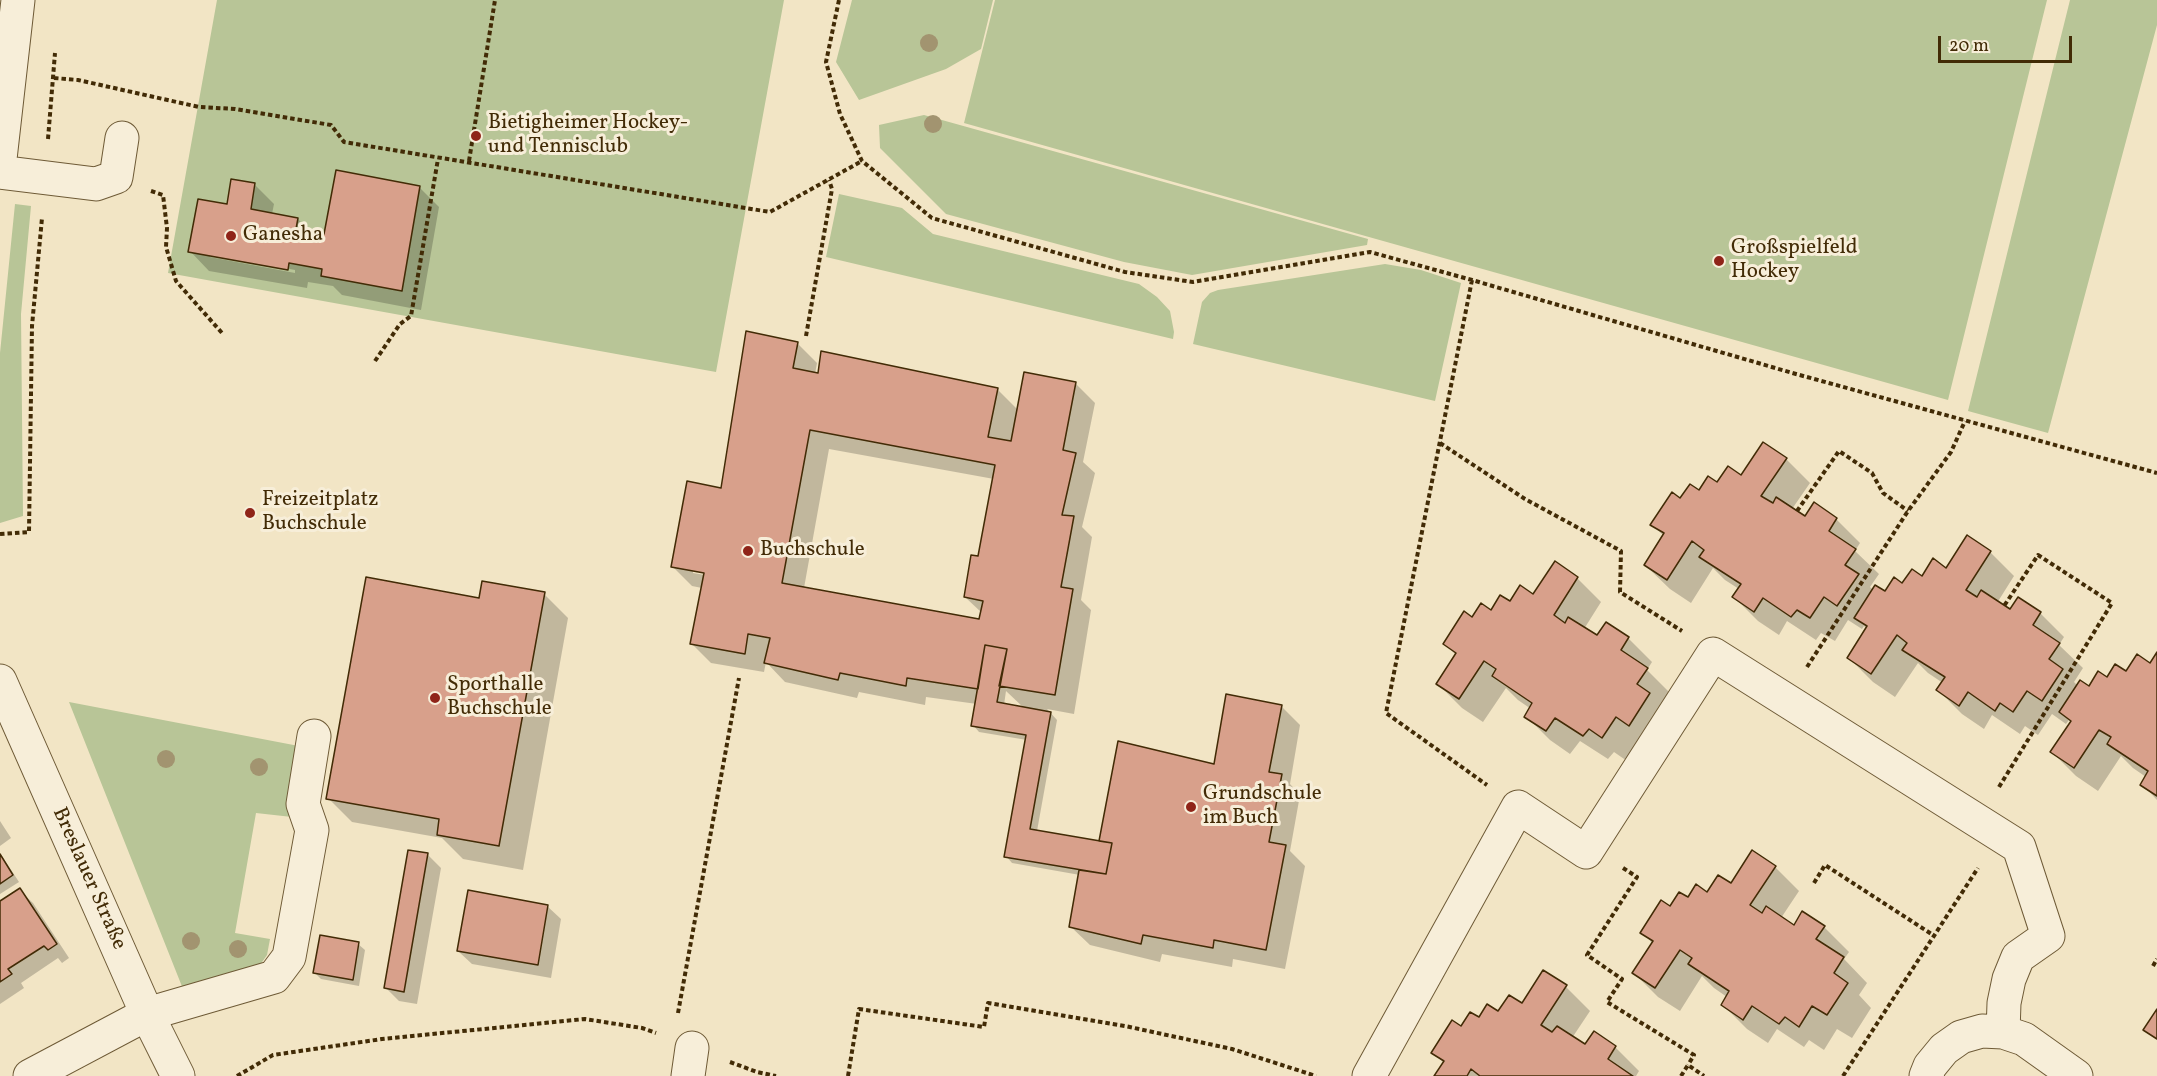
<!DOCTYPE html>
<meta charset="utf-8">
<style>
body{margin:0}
#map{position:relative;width:2157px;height:1076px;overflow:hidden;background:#f2e5c5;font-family:Vollkorn,serif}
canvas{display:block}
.scale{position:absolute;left:1938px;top:36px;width:134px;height:27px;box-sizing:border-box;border:3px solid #422b06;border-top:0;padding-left:8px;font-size:18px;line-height:21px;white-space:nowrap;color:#422b06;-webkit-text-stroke:4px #f7eed9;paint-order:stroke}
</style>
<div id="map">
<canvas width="2157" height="1076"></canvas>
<div class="scale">20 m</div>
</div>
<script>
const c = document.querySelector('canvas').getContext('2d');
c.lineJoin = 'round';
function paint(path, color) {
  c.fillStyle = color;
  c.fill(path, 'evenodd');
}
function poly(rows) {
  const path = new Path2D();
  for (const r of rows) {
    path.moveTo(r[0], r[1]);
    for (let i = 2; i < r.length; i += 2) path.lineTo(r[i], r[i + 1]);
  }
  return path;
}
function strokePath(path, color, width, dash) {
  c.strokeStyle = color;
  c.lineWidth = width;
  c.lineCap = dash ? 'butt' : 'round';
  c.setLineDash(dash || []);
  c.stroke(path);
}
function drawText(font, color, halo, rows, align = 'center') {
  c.font = font + ' Vollkorn,serif';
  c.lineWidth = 6;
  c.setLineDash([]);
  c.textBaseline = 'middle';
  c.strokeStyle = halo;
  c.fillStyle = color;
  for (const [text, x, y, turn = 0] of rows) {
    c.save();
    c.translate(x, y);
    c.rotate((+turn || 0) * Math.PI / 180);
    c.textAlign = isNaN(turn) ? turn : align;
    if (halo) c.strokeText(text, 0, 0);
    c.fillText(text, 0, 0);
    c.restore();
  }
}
const green = poly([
 [217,0,784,0,716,372,168,273],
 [852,0,993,0,981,49,946,69,859,100,836,62],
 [995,0,2047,0,1948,400,964,123],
 [2070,0,2157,0,2157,25,2048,433,1968,411],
 [924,115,1368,239,1367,245,1192,275,1124,262,946,214,880,148,879,125],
 [839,194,902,208,933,234,1139,284,1157,297,1170,311,1174,332,1173,339,826,257],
 [15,204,31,206,21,314,23,516,0,523,0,353],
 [1385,264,1421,270,1461,283,1435,401,1193,344,1202,302,1210,293,1218,290],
 [69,702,304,747,292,817,256,813,235,933,270,939,267,955,260,965,183,989]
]);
const shadow = poly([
 [255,185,274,204,272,214,298,219,311,233,325,235,420,188,439,207,421,310,342,295,333,286,308,282,307,288,209,271,190,251,228,206],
 [210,254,295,270,295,273,210,257],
 [797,343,817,363,815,374,997,389,1018,410,1076,384,1095,403,1083,462,1095,473,1082,527,1092,537,1081,600,1091,610,1074,714,1047,709,1057,720,1037,831,1100,842,1215,766,1281,706,1300,725,1290,784,1300,795,1290,851,1305,866,1285,969,1233,959,1232,967,1162,954,1160,962,1090,945,1070,926,1080,875,1012,863,1006,856,1027,740,979,732,973,725,977,704,926,697,925,705,859,692,857,698,785,682,766,662,764,672,711,663,692,644,702,588,692,586,673,567,722,489],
 [829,449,994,479,980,558,965,597,982,613,980,621,804,588],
 [693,570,711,573,711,576,693,573],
 [1006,691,1024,708,1004,705],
 [1786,459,1810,483,1792,509,1805,518,1836,519,1860,543,1855,551,1879,574,1870,587,1874,591,1885,593,1990,552,2014,576,1997,603,2010,611,2040,613,2064,637,2059,645,2083,668,2074,682,2078,686,2089,688,2107,679,2150,665,2157,654,2157,800,2142,784,2146,777,2133,768,2121,756,2098,791,2076,776,2052,752,2072,723,2069,720,2066,724,2052,714,2038,735,2025,726,2020,734,1992,715,1984,729,1962,714,1938,690,1943,683,1928,673,1918,663,1895,697,1873,682,1849,658,1867,629,1864,626,1862,629,1848,620,1835,641,1821,633,1816,640,1787,621,1779,635,1758,621,1734,597,1739,589,1725,580,1713,568,1691,603,1670,589,1645,565,1664,536,1652,525,1681,500],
 [1577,578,1601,602,1584,629,1597,637,1628,638,1652,662,1647,670,1671,694,1627,761,1614,752,1608,759,1580,741,1570,754,1550,740,1526,716,1531,709,1518,700,1506,688,1483,722,1462,708,1438,684,1456,655,1445,644,1473,620],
 [544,594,568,618,523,870,463,859,442,838,352,822,328,798,480,599],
 [0,821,11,838,0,846],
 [0,853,19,882,0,894],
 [428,855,441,868,417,1004,399,1001,385,987],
 [1775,867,1799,891,1781,918,1794,927,1803,913,1825,928,1849,952,1844,959,1867,983,1859,995,1871,1008,1852,1038,1837,1029,1824,1050,1809,1040,1804,1047,1777,1029,1768,1043,1747,1029,1723,1005,1727,997,1714,988,1702,976,1680,1011,1658,997,1634,973,1653,944,1642,932,1670,908,1688,899,1732,885],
 [19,890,33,903,69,958,62,963,58,958,21,983,24,988,0,1004,0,903],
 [547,906,561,919,551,978,472,964,458,951],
 [358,944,365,950,359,986,321,979,315,973],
 [1544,972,1566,987,1590,1011,1572,1038,1585,1046,1615,1047,1639,1071,1636,1076,1436,1076,1444,1063,1433,1053,1461,1028,1479,1019,1522,1005]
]);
const building = poly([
 [336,170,420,186,402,291,321,276,322,269,289,263,288,270,188,252,198,199,227,204,231,179,255,183,251,209,298,218,296,229,324,234,336,170],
 [746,331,798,342,793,368,818,373,821,351,998,388,988,437,1011,441,1024,372,1076,382,1063,450,1076,453,1062,515,1074,516,1061,587,1073,589,1055,695,999,686,1007,649,985,645,978,689,907,678,906,686,840,673,838,680,764,663,770,638,748,634,745,654,690,644,704,573,671,567,687,481,721,488,746,331],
 [810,430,995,465,978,556,971,555,964,597,983,601,979,619,782,583,810,430],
 [1763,442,1787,458,1761,496,1773,503,1776,497,1805,516,1814,502,1837,518,1829,531,1856,549,1845,565,1859,574,1837,606,1824,597,1810,618,1797,610,1791,617,1763,598,1754,612,1732,597,1741,584,1699,557,1704,550,1692,541,1667,580,1644,565,1664,533,1650,525,1672,492,1680,498,1690,484,1699,490,1708,476,1717,482,1728,466,1741,475,1763,442],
 [1967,535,1991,551,1966,590,1977,597,1981,590,2010,609,2018,597,2041,612,2033,625,2060,643,2049,659,2063,669,2042,701,2027,691,2013,712,2000,703,1995,711,1968,692,1959,706,1936,690,1945,677,1902,650,1907,643,1897,635,1871,674,1847,658,1867,626,1854,618,1875,585,1885,591,1894,577,1902,583,1912,569,1922,576,1933,558,1946,568,1967,535],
 [1555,561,1578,577,1554,615,1565,623,1568,617,1597,635,1606,622,1629,637,1621,650,1648,668,1637,684,1650,693,1629,726,1616,717,1602,738,1589,729,1583,736,1555,718,1546,731,1524,717,1532,703,1492,676,1496,669,1484,661,1459,699,1436,684,1456,653,1443,644,1464,611,1472,617,1481,603,1491,610,1500,595,1510,601,1520,585,1533,594,1555,561],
 [366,577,479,598,482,581,545,592,499,846,437,835,439,819,326,799,366,577],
 [985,645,1007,649,997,702,1051,712,1030,829,1112,843,1106,874,1004,857,1026,735,971,726,985,645],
 [2157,652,2157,796,2140,785,2148,771,2107,744,2111,737,2099,730,2074,768,2050,752,2071,721,2059,712,2080,680,2089,686,2098,671,2107,677,2115,664,2126,671,2137,654,2150,663,2157,652],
 [1226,694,1282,705,1269,772,1282,774,1269,842,1286,845,1266,950,1214,940,1213,948,1143,935,1141,944,1069,927,1079,870,1106,874,1112,843,1099,841,1118,741,1214,764,1226,694],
 [408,850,428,853,404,992,384,988,408,850],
 [1752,850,1776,866,1750,905,1762,913,1766,906,1794,925,1802,911,1825,926,1816,939,1844,957,1834,973,1848,983,1827,1015,1812,1006,1799,1027,1785,1017,1779,1024,1752,1006,1743,1020,1721,1005,1729,991,1688,964,1692,958,1680,950,1655,988,1632,973,1653,941,1640,933,1661,900,1670,906,1679,892,1688,897,1696,884,1707,892,1718,875,1731,883,1752,850],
 [0,854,13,875,0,884,0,854],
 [20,888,57,944,48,950,44,946,8,969,12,974,0,982,0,901,20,888],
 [468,890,548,905,538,965,457,951,468,890],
 [320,935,359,942,353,980,313,973,320,935],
 [1543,970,1567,985,1541,1025,1552,1032,1557,1026,1585,1044,1594,1031,1616,1046,1608,1059,1633,1076,1480,1076,1471,1069,1467,1076,1434,1076,1444,1061,1431,1053,1452,1020,1461,1026,1470,1012,1479,1017,1487,1004,1498,1011,1509,995,1522,1003,1543,970],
 [2157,1009,2157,1039,2143,1030,2157,1009]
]);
const path = poly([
 [839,0,826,62,840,114,862,161,932,218,1125,272,1193,282,1370,252,1472,280,1796,374,2157,473],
 [54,78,78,80,199,107,235,109,331,125,344,142,770,212,862,161],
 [48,139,55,53],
 [469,161,495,0],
 [151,191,163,195,167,228,166,247,176,281,222,333],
 [1472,280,1386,713,1487,785],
 [806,336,832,189,829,180],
 [375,361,400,324,411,316,438,159],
 [1440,443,1525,499,1621,551,1620,592,1682,631],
 [1797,511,1839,451,1872,473,1883,493,1908,511],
 [0,534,29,532,32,326,42,218],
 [1807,667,1908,511,1951,452,1965,421],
 [1999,787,2112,603,2038,555,2004,606],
 [1623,868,1637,877,1587,955,1622,979,1607,1002,1694,1055,1688,1065],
 [1814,883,1825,865,1933,935],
 [2153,966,2157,959],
 [678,1013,739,678],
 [730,1062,757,1072,776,1076],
 [237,1076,273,1055,382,1039,585,1019,642,1028,656,1033],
 [848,1076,859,1009,984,1027,988,1003,1125,1026,1232,1049,1316,1076],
 [1681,1076,1688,1065,1704,1076],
 [1843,1076,1978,868]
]);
const minor = poly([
 [0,159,18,0],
 [0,172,96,184,116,177,122,138],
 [0,681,147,1014,178,1076],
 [30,1076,147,1014,274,977,289,957,312,830,303,804,314,736],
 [688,1076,692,1048],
 [1369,1076,1518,807,1586,852,1713,654,2019,847,2048,936,2018,957,2009,979,2004,1003,2003,1032],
 [1926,1076,1930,1066,1944,1049,1961,1037,1982,1031,2003,1032,2024,1039,2076,1076]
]);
const trees = [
 [929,43],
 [933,124],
 [166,759],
 [259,767],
 [191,941],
 [238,949]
];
const markers = [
 [476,136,6,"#8f2418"],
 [231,236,6,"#8f2418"],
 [1719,261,6,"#8f2418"],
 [250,513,6,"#8f2418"],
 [748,551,6,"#8f2418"],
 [435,698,6,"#8f2418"],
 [1191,807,6,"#8f2418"]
];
const poiNames = [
 ["Bietigheimer Hockey-",488,124],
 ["und Tennisclub",488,148],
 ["Ganesha",243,236],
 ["Großspielfeld",1731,249],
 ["Hockey",1731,273],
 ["Freizeitplatz",262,501],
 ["Buchschule",262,525],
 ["Buchschule",760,551],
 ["Sporthalle",447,686],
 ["Buchschule",447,710],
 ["Grundschule",1203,795],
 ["im Buch",1203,819]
];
const streetNames = [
 ["Breslauer Straße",88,879,66]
];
paint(green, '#b8c597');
paint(shadow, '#0003');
paint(building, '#d8a08b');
strokePath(building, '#422b06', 1.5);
strokePath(minor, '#6e5a36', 35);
strokePath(path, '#422b06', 4, [4.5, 3]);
strokePath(minor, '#f7eed9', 33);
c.fillStyle = '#a29470';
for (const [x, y] of trees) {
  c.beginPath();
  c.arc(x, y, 9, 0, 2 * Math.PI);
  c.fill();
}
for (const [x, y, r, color] of markers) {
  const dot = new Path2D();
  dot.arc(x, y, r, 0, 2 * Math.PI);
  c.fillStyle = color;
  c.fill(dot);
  strokePath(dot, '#f7eed9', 2);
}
drawText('21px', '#422b06', '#f7eed9', poiNames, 'left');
drawText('21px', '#422b06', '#f7eed9', streetNames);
</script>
